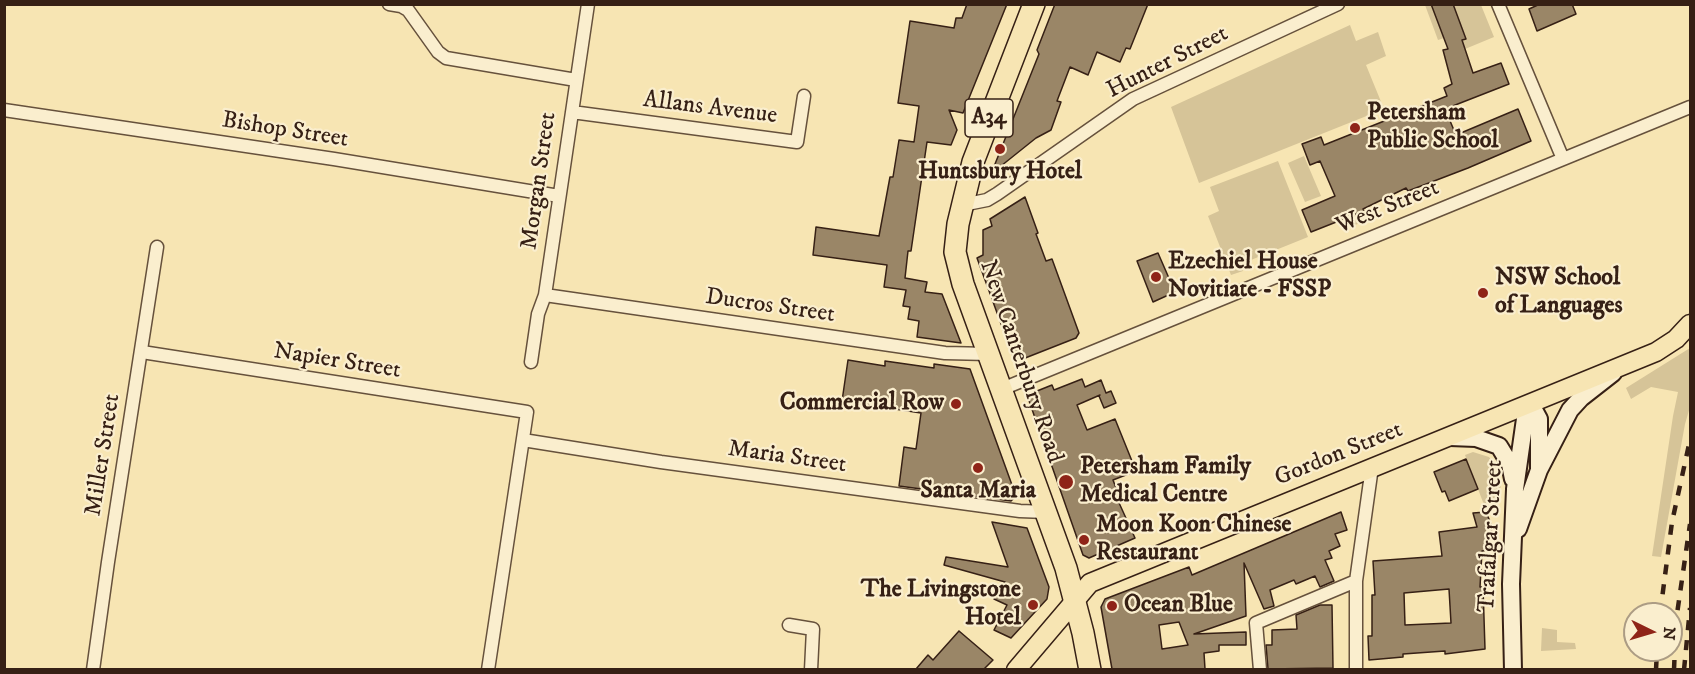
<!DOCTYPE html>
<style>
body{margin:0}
#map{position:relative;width:1695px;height:674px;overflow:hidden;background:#f7e5b3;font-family:"IM FELL DW Pica",serif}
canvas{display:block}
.frame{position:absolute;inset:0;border:6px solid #362015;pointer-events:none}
.north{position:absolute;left:1623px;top:602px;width:60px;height:60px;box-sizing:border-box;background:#faeece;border:2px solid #ac9c84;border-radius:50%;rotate:95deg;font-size:16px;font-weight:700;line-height:24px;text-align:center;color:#362015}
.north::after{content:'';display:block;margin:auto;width:21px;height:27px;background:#8f2418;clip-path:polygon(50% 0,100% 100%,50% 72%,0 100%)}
</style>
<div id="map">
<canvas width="1695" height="674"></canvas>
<div class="frame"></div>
<div class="north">N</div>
</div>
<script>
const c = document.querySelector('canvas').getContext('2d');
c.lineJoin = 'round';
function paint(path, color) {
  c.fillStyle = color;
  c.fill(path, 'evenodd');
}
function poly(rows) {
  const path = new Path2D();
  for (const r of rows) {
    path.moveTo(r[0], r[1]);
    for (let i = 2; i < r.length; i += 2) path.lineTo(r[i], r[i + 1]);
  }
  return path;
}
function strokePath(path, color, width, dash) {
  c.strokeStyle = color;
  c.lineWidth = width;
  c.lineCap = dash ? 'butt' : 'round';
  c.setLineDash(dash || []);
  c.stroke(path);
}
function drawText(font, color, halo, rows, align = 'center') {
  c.font = font + ' "IM FELL DW Pica",serif';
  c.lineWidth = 4.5;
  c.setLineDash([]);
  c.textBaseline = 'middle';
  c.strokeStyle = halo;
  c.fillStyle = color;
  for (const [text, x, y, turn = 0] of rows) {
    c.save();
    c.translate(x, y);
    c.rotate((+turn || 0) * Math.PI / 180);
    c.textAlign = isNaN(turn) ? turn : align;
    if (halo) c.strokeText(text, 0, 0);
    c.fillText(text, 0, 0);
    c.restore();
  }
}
const green = poly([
 [1425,5,1431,5,1444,38,1438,40],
 [1453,5,1481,5,1494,37,1465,49,1462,40,1466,38],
 [1350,25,1356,41,1378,32,1386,56,1366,65,1384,109,1199,183,1171,107],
 [1304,156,1321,196,1305,202,1288,163],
 [1278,161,1308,237,1241,264,1243,271,1231,275,1208,216,1219,211,1210,187],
 [1370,208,1375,217,1345,229,1343,221,1361,213,1364,215],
 [1690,348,1690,407,1685,424,1661,557,1652,556,1673,416,1678,392,1651,387,1631,399,1626,388],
 [1473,452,1489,457,1499,472,1501,485,1498,498,1495,507,1486,510,1465,455],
 [1542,628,1557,630,1557,642,1575,643,1576,649,1541,651]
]);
const building = poly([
 [967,4,1007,4,963,113,949,110,957,130,951,145,927,142,911,251,908,251,905,278,927,282,925,292,942,294,961,343,917,337,919,321,908,319,910,307,903,306,906,290,884,287,887,265,813,255,816,227,879,236,890,177,893,177,899,140,914,142,919,106,898,103,910,21,954,28,956,18,962,18,967,4],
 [1055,4,1148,4,1130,49,1126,48,1120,62,1097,52,1088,75,1070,67,1057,101,1061,102,1051,130,1036,138,991,174,1039,54,1037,50,1055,4],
 [1431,4,1453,4,1466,39,1462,40,1473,73,1501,63,1509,84,1445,109,1456,135,1518,109,1531,141,1468,168,1408,191,1406,188,1363,209,1364,211,1311,232,1302,210,1335,196,1320,161,1310,165,1302,144,1321,137,1324,145,1447,96,1444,88,1452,84,1443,50,1448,49,1431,4],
 [1540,4,1572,4,1576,14,1537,31,1529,9,1540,4],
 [1025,197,1038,233,1036,234,1046,261,1052,259,1079,333,1076,338,1015,362,977,258,983,255,983,230,992,226,990,219,1025,197],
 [1158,253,1175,292,1153,302,1137,261,1158,253],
 [848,360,885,366,885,361,934,368,934,364,970,369,1016,496,1011,501,899,486,904,447,916,449,921,413,842,401,848,360],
 [1082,379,1085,387,1101,380,1106,393,1111,391,1116,403,1104,408,1099,396,1100,395,1077,405,1087,430,1115,419,1136,471,1113,480,1118,493,1115,494,1135,538,1089,558,1083,555,1027,395,1052,385,1054,390,1082,379],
 [1466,459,1478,489,1449,501,1445,491,1442,492,1434,472,1466,459],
 [1341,512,1347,530,1335,534,1340,546,1329,551,1332,558,1325,560,1334,581,1320,587,1315,576,1296,584,1294,580,1270,590,1274,606,1264,609,1244,563,1246,616,1194,634,1246,632,1246,645,1219,645,1219,651,1204,653,1205,669,1112,669,1101,607,1105,599,1189,567,1192,575,1341,512],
 [1179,622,1188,645,1162,649,1159,625,1179,622],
 [1486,512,1492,526,1489,550,1482,551,1480,587,1483,587,1485,649,1445,654,1445,651,1403,654,1403,657,1369,660,1368,636,1372,636,1372,595,1375,595,1373,561,1442,556,1439,532,1477,527,1473,513,1486,512],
 [1449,589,1451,623,1405,625,1404,593,1449,589],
 [992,522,1027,528,1049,587,1047,599,1011,638,994,630,1007,605,994,599,1005,582,944,565,946,557,1008,567,992,522],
 [1320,605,1332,605,1333,668,1268,669,1266,645,1272,645,1272,630,1297,629,1296,615,1320,605],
 [959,631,993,660,984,669,916,669,928,655,933,660,959,631]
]);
const street = poly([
 [389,4,401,6,408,10,438,52,446,58,576,80],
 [1498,4,1563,159],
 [4,110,334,159,559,196],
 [572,112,797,142,804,96],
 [962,205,987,200,997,194,1133,99,1338,4],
 [545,295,945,353,989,354],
 [142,352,527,412,488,670],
 [531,362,538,314,545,295,588,4],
 [1002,389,1690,107],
 [523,440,661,462,1020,511,1046,512],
 [789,625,813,629,811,670],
 [93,670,108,562,157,247],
 [1260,670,1256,623,1356,581],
 [1356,670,1356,581,1372,467]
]);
const secondary = poly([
 [1450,437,1476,438,1499,446,1510,464,1513,479],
 [1518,529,1539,470,1570,410,1581,398,1613,373],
 [1513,670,1511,584,1515,489,1527,405,1533,408,1539,419,1539,470]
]);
const primary = poly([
 [1016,670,1090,583,1656,352,1676,339,1690,324]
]);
const highway = poly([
 [1034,4,973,162,958,224,955,252,963,284,1066,568,1083,633,1090,670]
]);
const rail = poly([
 [1660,614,1672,522,1690,440],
 [1656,670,1657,650],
 [1674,670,1676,621,1690,524],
 [1684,670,1690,608]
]);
const markers = [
 [1355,128,6,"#8f2418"],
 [1000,149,6,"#8f2418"],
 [1156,277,6,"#8f2418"],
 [1483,293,6,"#8f2418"],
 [956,404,6,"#8f2418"],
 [978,468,6,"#8f2418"],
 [1066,482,8,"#8f2418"],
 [1084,540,6,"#8f2418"],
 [1033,605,6,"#8f2418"],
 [1112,606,6,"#8f2418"]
];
const shields = [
 [989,118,48]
];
const shieldNames = [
 ["A34",989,118]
];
const streetNames = [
 ["Hunter Street",1168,63,-27],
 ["Allans Avenue",710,109,7],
 ["Bishop Street",285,131,9],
 ["Morgan Street",540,181,-82],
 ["West Street",1388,208,-22],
 ["Ducros Street",770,307,8],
 ["Napier Street",337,362,9],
 ["New Canterbury Road",1020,362,71],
 ["Miller Street",104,455,-81],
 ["Gordon Street",1339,455,-22],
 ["Maria Street",787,458,8],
 ["Trafalgar Street",1492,536,-87]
];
const poiNames = [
 ["Petersham",1367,114],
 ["Public School",1367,142],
 ["Huntsbury Hotel",1000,173,"center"],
 ["Ezechiel House",1168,263],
 ["Novitiate - FSSP",1168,291],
 ["NSW School",1495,279],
 ["of Languages",1495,307],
 ["Commercial Row",944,404,"right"],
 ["Petersham Family",1080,468],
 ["Medical Centre",1080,496],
 ["Santa Maria",978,492,"center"],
 ["Moon Koon Chinese",1096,526],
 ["Restaurant",1096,554],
 ["The Livingstone",1021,591,"right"],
 ["Hotel",1021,619,"right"],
 ["Ocean Blue",1124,606]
];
paint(green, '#d6c498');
paint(building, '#9a8667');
strokePath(building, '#362015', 1.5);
strokePath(street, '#66513c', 15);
strokePath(secondary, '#362015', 20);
strokePath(primary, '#362015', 21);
strokePath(highway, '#362015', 24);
strokePath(street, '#faeece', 12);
strokePath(secondary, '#faeece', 16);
strokePath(primary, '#f7e5b3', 18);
strokePath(highway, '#f7e5b3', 21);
strokePath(rail, '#362015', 4.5, [10, 10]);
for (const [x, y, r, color] of markers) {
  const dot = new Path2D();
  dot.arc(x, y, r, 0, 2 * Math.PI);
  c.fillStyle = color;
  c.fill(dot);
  strokePath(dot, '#faeece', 2);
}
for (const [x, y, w] of shields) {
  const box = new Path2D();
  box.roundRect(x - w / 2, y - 19, w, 38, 4.5);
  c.fillStyle = '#faeece';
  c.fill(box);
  strokePath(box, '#362015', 1.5);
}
drawText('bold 22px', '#362015', null, shieldNames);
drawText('24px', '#362015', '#faeece', streetNames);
drawText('bold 24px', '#362015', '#faeece', poiNames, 'left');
</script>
